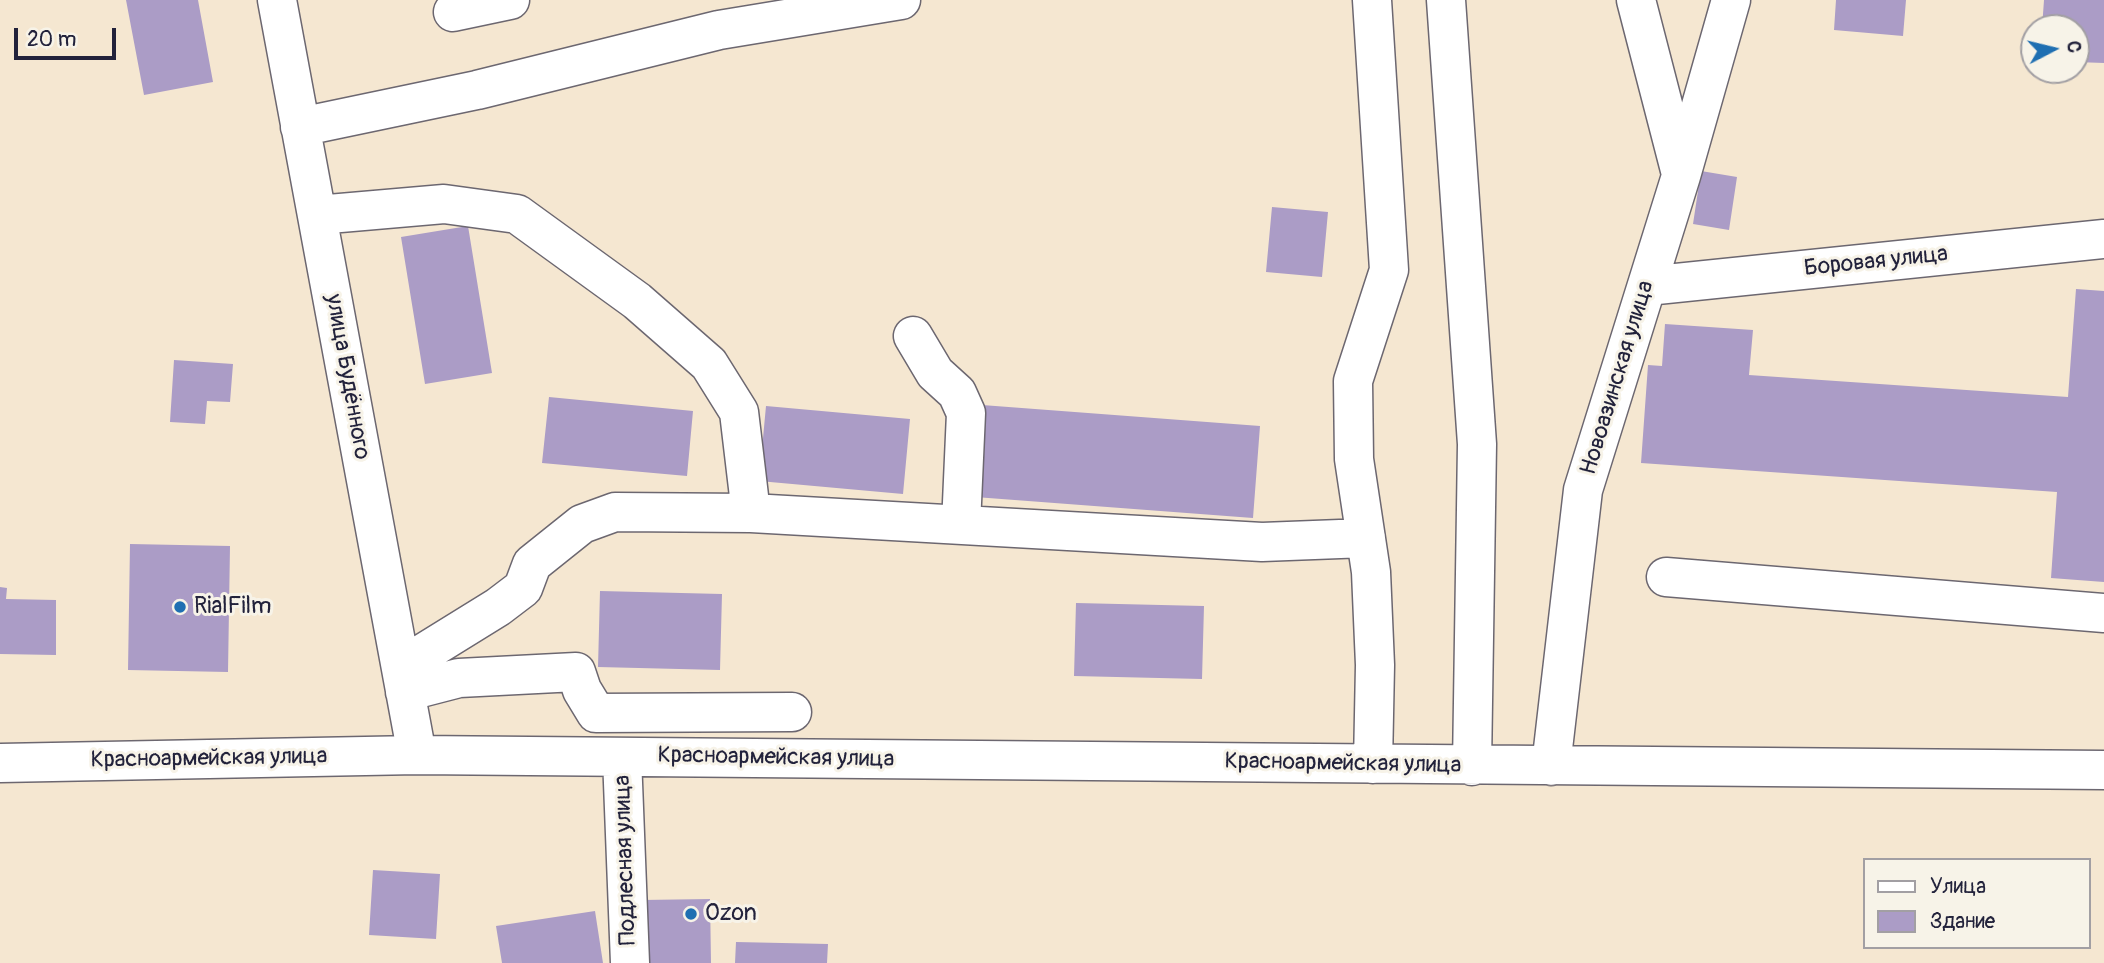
<!DOCTYPE html>
<meta charset="utf-8">
<style>
body{margin:0}
#map{position:relative;width:2104px;height:963px;overflow:hidden;background:#f5e7d1;font-family:Pangolin,sans-serif}
canvas{display:block}
.legend{position:absolute;left:1863px;top:858px;width:228px;height:91px;box-sizing:border-box;background:#f7f3e8;border:2px solid #a29fa3;margin:0;padding:9px 12px;list-style:none;font-size:21px;color:#22223b}
.legend li{display:flex;align-items:center;gap:14px;height:35px}
.legend b{width:35px;border:2px solid #a29fa3}
.north{position:absolute;left:2020px;top:14px;width:70px;height:70px;box-sizing:border-box;background:#f7f3e8;border:2px solid #a29fa3;border-radius:50%;rotate:83deg;font-size:19px;font-weight:700;line-height:28px;text-align:center;color:#22223b}
.north::after{content:'';display:block;margin:auto;width:24px;height:32px;background:#1f6fb2;clip-path:polygon(50% 0,100% 100%,50% 72%,0 100%)}
.scale{position:absolute;left:14px;top:28px;width:102px;height:32px;box-sizing:border-box;border:4px solid #22223b;border-top:0;padding-left:9px;font-size:21px;line-height:24px;white-space:nowrap;color:#22223b;-webkit-text-stroke:5px #f7f3e8;paint-order:stroke}
</style>
<div id="map">
<canvas width="2104" height="963"></canvas>
<ul class="legend">
<li><b style="height:9px;background:#fff"></b>Улица</li>
<li><b style="height:19px;background:#ab9cc6"></b>Здание</li>
</ul>
<div class="north">С</div>
<div class="scale">20 m</div>
</div>
<script>
const c = document.querySelector('canvas').getContext('2d');
c.lineJoin = 'round';
function paint(path, color) {
  c.fillStyle = color;
  c.fill(path, 'evenodd');
}
function poly(rows) {
  const path = new Path2D();
  for (const r of rows) {
    path.moveTo(r[0], r[1]);
    for (let i = 2; i < r.length; i += 2) path.lineTo(r[i], r[i + 1]);
  }
  return path;
}
function strokePath(path, color, width, dash) {
  c.strokeStyle = color;
  c.lineWidth = width;
  c.lineCap = dash ? 'butt' : 'round';
  c.setLineDash(dash || []);
  c.stroke(path);
}
function drawText(font, color, halo, rows, align = 'center') {
  c.font = font + ' Pangolin,sans-serif';
  c.lineWidth = 6;
  c.setLineDash([]);
  c.textBaseline = 'middle';
  c.strokeStyle = halo;
  c.fillStyle = color;
  for (const [text, x, y, turn = 0] of rows) {
    c.save();
    c.translate(x, y);
    c.rotate((+turn || 0) * Math.PI / 180);
    c.textAlign = isNaN(turn) ? turn : align;
    if (halo) c.strokeText(text, 0, 0);
    c.fillText(text, 0, 0);
    c.restore();
  }
}
const building = poly([
 [126,0,198,0,213,82,144,95],
 [1836,0,1906,0,1903,36,1834,30],
 [2044,0,2104,0,2104,63,2076,62,2076,28,2042,28],
 [1701,171,1737,177,1729,230,1693,224],
 [1272,207,1328,212,1322,277,1266,272],
 [468,226,492,373,425,384,401,237],
 [2076,289,2104,291,2104,582,2051,578,2057,492,1641,463,1648,365,1662,366,1665,324,1753,330,1749,375,2068,397],
 [174,360,233,364,230,402,207,401,205,424,170,422],
 [549,397,693,411,687,476,542,463],
 [982,405,1260,426,1253,518,975,497],
 [766,406,910,419,903,494,759,481],
 [130,544,230,546,228,672,128,670],
 [0,587,7,588,6,599,56,600,56,655,0,654],
 [600,591,722,594,720,670,598,667],
 [1076,603,1204,606,1202,679,1074,676],
 [373,870,440,874,436,939,369,935],
 [710,899,711,963,643,963,642,900],
 [595,911,603,963,502,963,496,926],
 [736,942,828,944,827,963,735,963]
]);
const minor = poly([
 [277,0,417,755],
 [1372,0,1389,270,1353,381,1354,459,1371,572,1375,665,1373,764],
 [1446,0,1477,444,1472,766],
 [1636,0,1681,174],
 [453,12,510,0],
 [300,127,477,90,719,30,901,0],
 [317,215,444,204,517,214,637,301,709,364,739,412,751,513],
 [1647,286,2104,239],
 [913,336,935,373,957,393,966,413,961,525],
 [1666,577,2104,613],
 [401,667,498,607,523,588,532,564,582,524,615,512,751,513,1262,542,1366,538],
 [405,692,459,678,576,672,582,690,596,713,792,712],
 [622,757,630,963],
 [0,763,417,755,2104,770],
 [1551,766,1583,490,1681,176,1731,0]
]);
const markers = [
 [180,607,7,"#1f6fb2"],
 [691,914,7,"#1f6fb2"]
];
const streetNames = [
 ["Боровая улица",1876,262,-6],
 ["улица Будённого",347,377,80],
 ["Новоазинская улица",1618,378,-73],
 ["Красноармейская улица",776,758,1],
 ["Красноармейская улица",209,759,-1],
 ["Красноармейская улица",1343,764,1],
 ["Подлесная улица",626,860,-92]
];
const poiNames = [
 ["RialFilm",194,607],
 ["Ozon",705,914]
];
paint(building, '#ab9cc6');
strokePath(minor, '#6c6770', 41);
strokePath(minor, '#fff', 38);
for (const [x, y, r, color] of markers) {
  const dot = new Path2D();
  dot.arc(x, y, r, 0, 2 * Math.PI);
  c.fillStyle = color;
  c.fill(dot);
  strokePath(dot, '#f7f3e8', 2.5);
}
drawText('23px', '#22223b', '#f7f3e8', streetNames);
drawText('23px', '#22223b', '#f7f3e8', poiNames, 'left');
</script>
